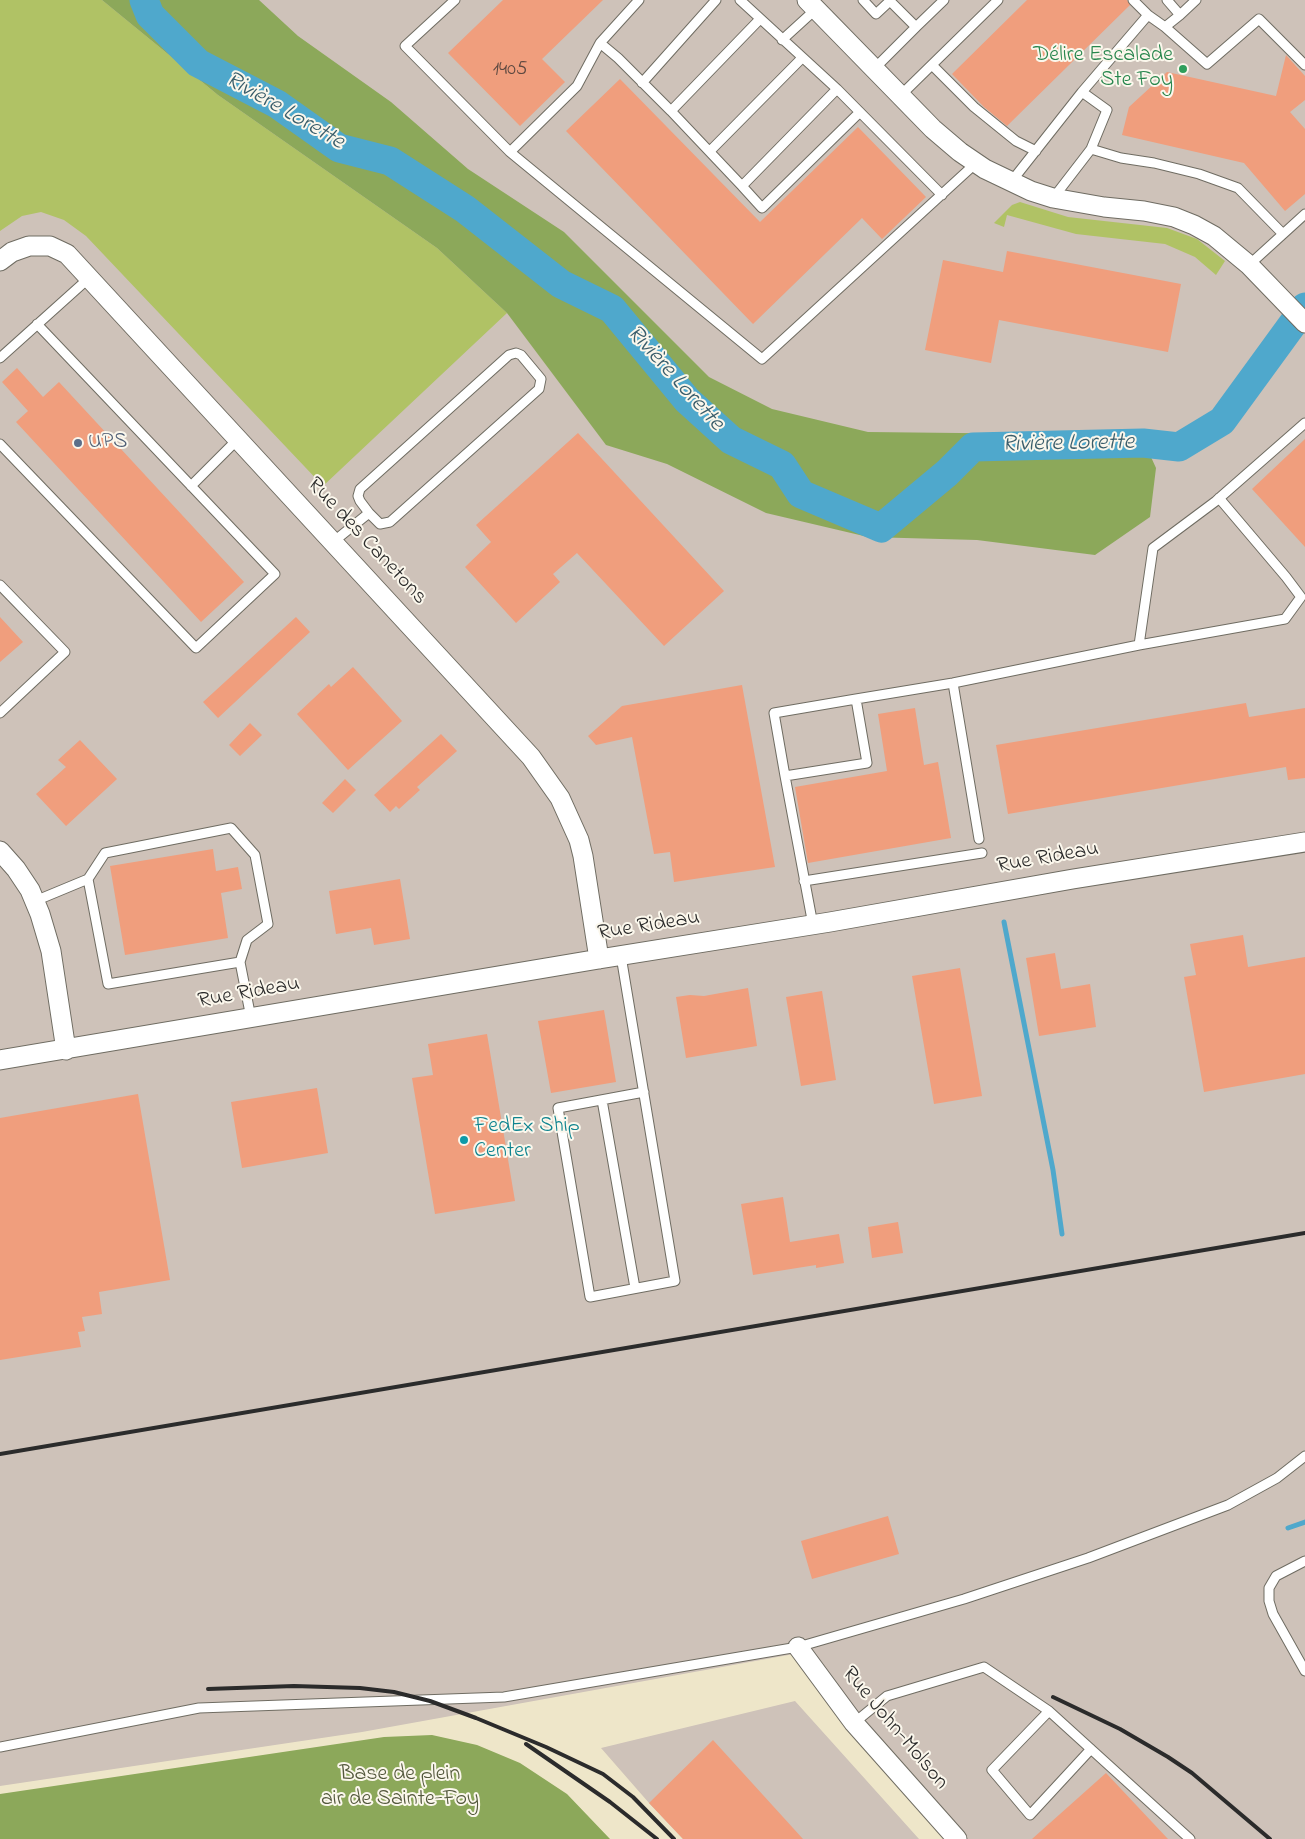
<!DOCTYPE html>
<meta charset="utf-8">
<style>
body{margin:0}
canvas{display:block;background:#eee6c9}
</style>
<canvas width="1305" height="1839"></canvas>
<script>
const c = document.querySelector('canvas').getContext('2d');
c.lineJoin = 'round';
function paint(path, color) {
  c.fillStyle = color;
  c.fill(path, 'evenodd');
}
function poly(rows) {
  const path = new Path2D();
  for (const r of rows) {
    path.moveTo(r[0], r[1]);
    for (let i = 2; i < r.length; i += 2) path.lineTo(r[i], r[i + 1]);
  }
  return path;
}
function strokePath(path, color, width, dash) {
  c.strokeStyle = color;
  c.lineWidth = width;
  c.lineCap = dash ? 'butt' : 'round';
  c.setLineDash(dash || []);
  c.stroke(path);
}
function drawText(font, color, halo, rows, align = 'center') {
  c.font = font + ' "Indie Flower",sans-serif';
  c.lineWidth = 4;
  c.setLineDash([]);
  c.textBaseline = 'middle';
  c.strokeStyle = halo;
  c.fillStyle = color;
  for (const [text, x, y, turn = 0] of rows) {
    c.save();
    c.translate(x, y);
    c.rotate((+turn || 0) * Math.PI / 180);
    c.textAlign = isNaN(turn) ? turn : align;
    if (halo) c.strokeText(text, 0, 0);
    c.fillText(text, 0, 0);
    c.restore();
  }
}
const industrial = poly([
 [0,0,1305,0,1305,1839,956,1839,794,1654,362,1732,0,1786],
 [795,1701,919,1839,683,1839,649,1803,601,1748]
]);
const green = poly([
 [0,0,102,0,218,95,437,248,507,313,323,486,86,236,64,220,41,212,22,216,0,231],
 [1020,202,1068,217,1167,228,1197,239,1225,261,1216,275,1195,257,1165,244,1076,234,1007,215,1004,227,994,223,1012,205]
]);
const forest = poly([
 [102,0,259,0,298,36,391,102,468,169,564,232,709,377,772,409,868,432,1141,435,1156,468,1150,517,1095,555,977,540,868,537,766,513,667,464,606,445,507,313,437,248,218,95],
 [432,1735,477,1745,520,1763,567,1794,610,1839,0,1839,0,1794,384,1737]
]);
const stream = poly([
 [1004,922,1053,1170,1062,1234],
 [1288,1528,1305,1522]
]);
const river = poly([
 [144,0,150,15,198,63,277,104,339,148,390,161,465,209,561,284,612,309,687,400,731,440,782,465,801,494,881,528,947,473,973,447,1143,443,1179,447,1222,421,1305,307]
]);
const building = poly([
 [503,0,603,0,542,59,565,82,520,126,448,53],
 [1027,0,1127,0,1130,5,1007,126,984,107,952,74],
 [1286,55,1305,76,1305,100,1290,112,1305,129,1305,194,1285,211,1244,163,1122,135,1129,107,1167,72,1276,96],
 [620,79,760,222,858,127,926,197,882,239,862,218,753,324,566,131],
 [1007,251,1181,284,1168,352,999,320,991,363,925,350,943,260,1003,272],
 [17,368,43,397,59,382,244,582,201,622,16,422,28,411,2,382],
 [578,433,724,591,664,646,577,553,553,574,560,582,516,623,465,567,491,542,476,525],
 [1305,439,1305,547,1252,489],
 [0,617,23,642,0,662],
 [296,617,310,632,218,718,203,702],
 [353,667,402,721,348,770,297,714,329,684,331,687],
 [742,685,775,867,674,882,670,852,654,854,632,737,596,745,588,736,622,706],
 [1246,703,1249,717,1305,708,1305,778,1288,780,1286,767,1008,814,996,745],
 [915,708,924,765,938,762,951,838,808,863,795,787,887,771,878,714],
 [250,723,262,735,240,756,229,745],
 [441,734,457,751,417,787,420,790,399,809,396,806,390,812,374,795],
 [80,740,117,779,66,826,36,794,66,767,58,760],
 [345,779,356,790,333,813,322,803],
 [213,849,216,871,238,867,242,889,221,893,228,938,125,955,110,866],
 [400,879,410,939,374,945,371,928,336,934,329,891],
 [1243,935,1248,967,1305,957,1305,1074,1204,1092,1184,977,1196,975,1190,944],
 [1055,953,1061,989,1090,984,1096,1027,1039,1036,1026,958],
 [960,968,982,1096,934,1104,912,976],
 [748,988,757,1046,686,1058,676,997,690,995,704,996],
 [822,991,836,1080,801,1086,786,997],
 [604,1010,616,1082,551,1093,538,1021],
 [487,1034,515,1201,435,1214,412,1078,433,1075,428,1044],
 [317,1088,328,1153,242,1168,231,1102],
 [138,1094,170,1280,99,1292,102,1314,82,1317,85,1331,78,1332,81,1347,0,1360,0,1118],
 [783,1197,790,1242,839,1234,844,1263,816,1268,816,1265,753,1275,741,1204],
 [898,1222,903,1253,872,1258,868,1227],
 [888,1516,899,1554,812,1579,801,1541],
 [713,1740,803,1839,683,1839,649,1803],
 [1106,1773,1168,1839,1032,1839]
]);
const lane = poly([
 [455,0,405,46,510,152,577,86,600,43],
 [639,0,600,43,618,58,671,111,742,186,837,89,740,0],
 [863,0,876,14,891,0],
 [1167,0,1180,15,1196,0],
 [1148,15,1165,27],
 [1180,15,1165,27,1207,64,1259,19,1305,65],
 [916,27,944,0],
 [782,40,816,9],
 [932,65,974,107,1016,141,1036,151],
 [874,69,916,27,890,1],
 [642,83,716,0],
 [837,89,942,195],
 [1082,92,1107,110,1091,149],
 [900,96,998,0],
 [671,111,760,19],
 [710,151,802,58],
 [510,152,762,359,976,163],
 [1011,182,1082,92,1148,15,1133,0],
 [742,186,762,208,860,112],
 [1054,197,1091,149,1121,158,1154,163,1199,174,1238,188,1283,234],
 [1249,265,1305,214],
 [0,358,89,278],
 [0,444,196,648,275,574,37,324],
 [191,486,238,439],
 [333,542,369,513,360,501,358,496,360,489,509,355,516,353,521,355,541,379,539,389,390,522,380,524,369,513],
 [0,585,65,652,0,713],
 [1139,645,1285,619,1301,597,1286,577,1219,498],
 [953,683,979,839],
 [856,699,953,683,1139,645,1153,548,1216,501,1305,423],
 [785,776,774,713,856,699,867,763,785,776,813,925],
 [88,879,105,853,231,828,255,855,268,924,247,940,240,962],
 [804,881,982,853],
 [35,901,88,879,108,984,240,962,251,1018],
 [621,956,675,1281,590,1297,558,1108,644,1092],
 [602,1100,635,1288],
 [1305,1561,1276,1576,1269,1588,1269,1601,1273,1614,1305,1671],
 [1049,1711,992,1770,1030,1815,1091,1749],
 [854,1723,887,1696,984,1667,1049,1711,1190,1839],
 [0,1747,199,1708,504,1697,798,1647,964,1599,1088,1558,1228,1505,1277,1478,1305,1456]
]);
const street = poly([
 [807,0,933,129,960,152,985,169,1031,191,1053,198,1104,207,1144,211,1174,217,1194,225,1214,236,1249,265,1305,323],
 [0,261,12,252,29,246,50,246,67,254,531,757,560,798,579,840,583,856,599,959],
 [0,851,16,869,30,890,40,914,51,951,66,1050],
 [0,1060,599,959,830,922,1073,879,1305,842],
 [798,1647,854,1723,957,1839]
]);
const rail = poly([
 [0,1454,1305,1233],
 [208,1689,294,1686,360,1688,394,1692,430,1701,476,1718,546,1747,603,1774,633,1797,674,1839],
 [1053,1697,1120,1729,1168,1757,1192,1773,1270,1839],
 [526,1744,610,1802,657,1839]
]);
const markers = [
 [1183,69,5,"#2e9e5b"],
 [78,443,5,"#5c6f8a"],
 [464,1140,5,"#0f9aa8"]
];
const numberNames = [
 ["1405",510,71]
];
const leisureNames = [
 ["Délire Escalade",1173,56],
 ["Ste Foy",1173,81]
];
const serviceNames = [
 ["UPS",88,443]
];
const streetNames = [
 ["Rue des Canetons",366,542,47],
 ["Rue Rideau",1048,859,-10],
 ["Rue Rideau",649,927,-9],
 ["Rue Rideau",249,994,-10],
 ["Rue John-Molson",894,1729,50]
];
const cultureNames = [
 ["FedEx Ship",474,1127],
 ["Center",474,1152]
];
const parkNames = [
 ["Base de plein",400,1775],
 ["air de Sainte-Foy",400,1800]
];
const waterNames = [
 ["Rivière Lorette",284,112,30],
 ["Rivière Lorette",674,379,48],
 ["Rivière Lorette",1068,445,-1]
];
paint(industrial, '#cec2b9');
paint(green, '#b0c265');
paint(forest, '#8ca85a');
strokePath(stream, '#4fa8cc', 5);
strokePath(river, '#4fa8cc', 29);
paint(building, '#f09e7d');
strokePath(lane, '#6f6c62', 11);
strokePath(street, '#6f6c62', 21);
strokePath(lane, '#fff', 9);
strokePath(street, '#fff', 19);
strokePath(rail, '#2b2b2b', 4);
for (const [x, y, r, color] of markers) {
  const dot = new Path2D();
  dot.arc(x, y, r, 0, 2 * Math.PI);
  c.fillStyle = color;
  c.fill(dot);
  strokePath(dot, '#fbf7ec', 2);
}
drawText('20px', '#5c4840', null, numberNames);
drawText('22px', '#27864d', '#fbf7ec', leisureNames, 'right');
drawText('22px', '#4e5e75', '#fbf7ec', serviceNames, 'left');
drawText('22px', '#2b2b2b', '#fbf7ec', streetNames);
drawText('22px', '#0d838f', '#fbf7ec', cultureNames, 'left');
drawText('22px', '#53583c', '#fbf7ec', parkNames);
drawText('italic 24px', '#395d6b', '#fbf7ec', waterNames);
</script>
